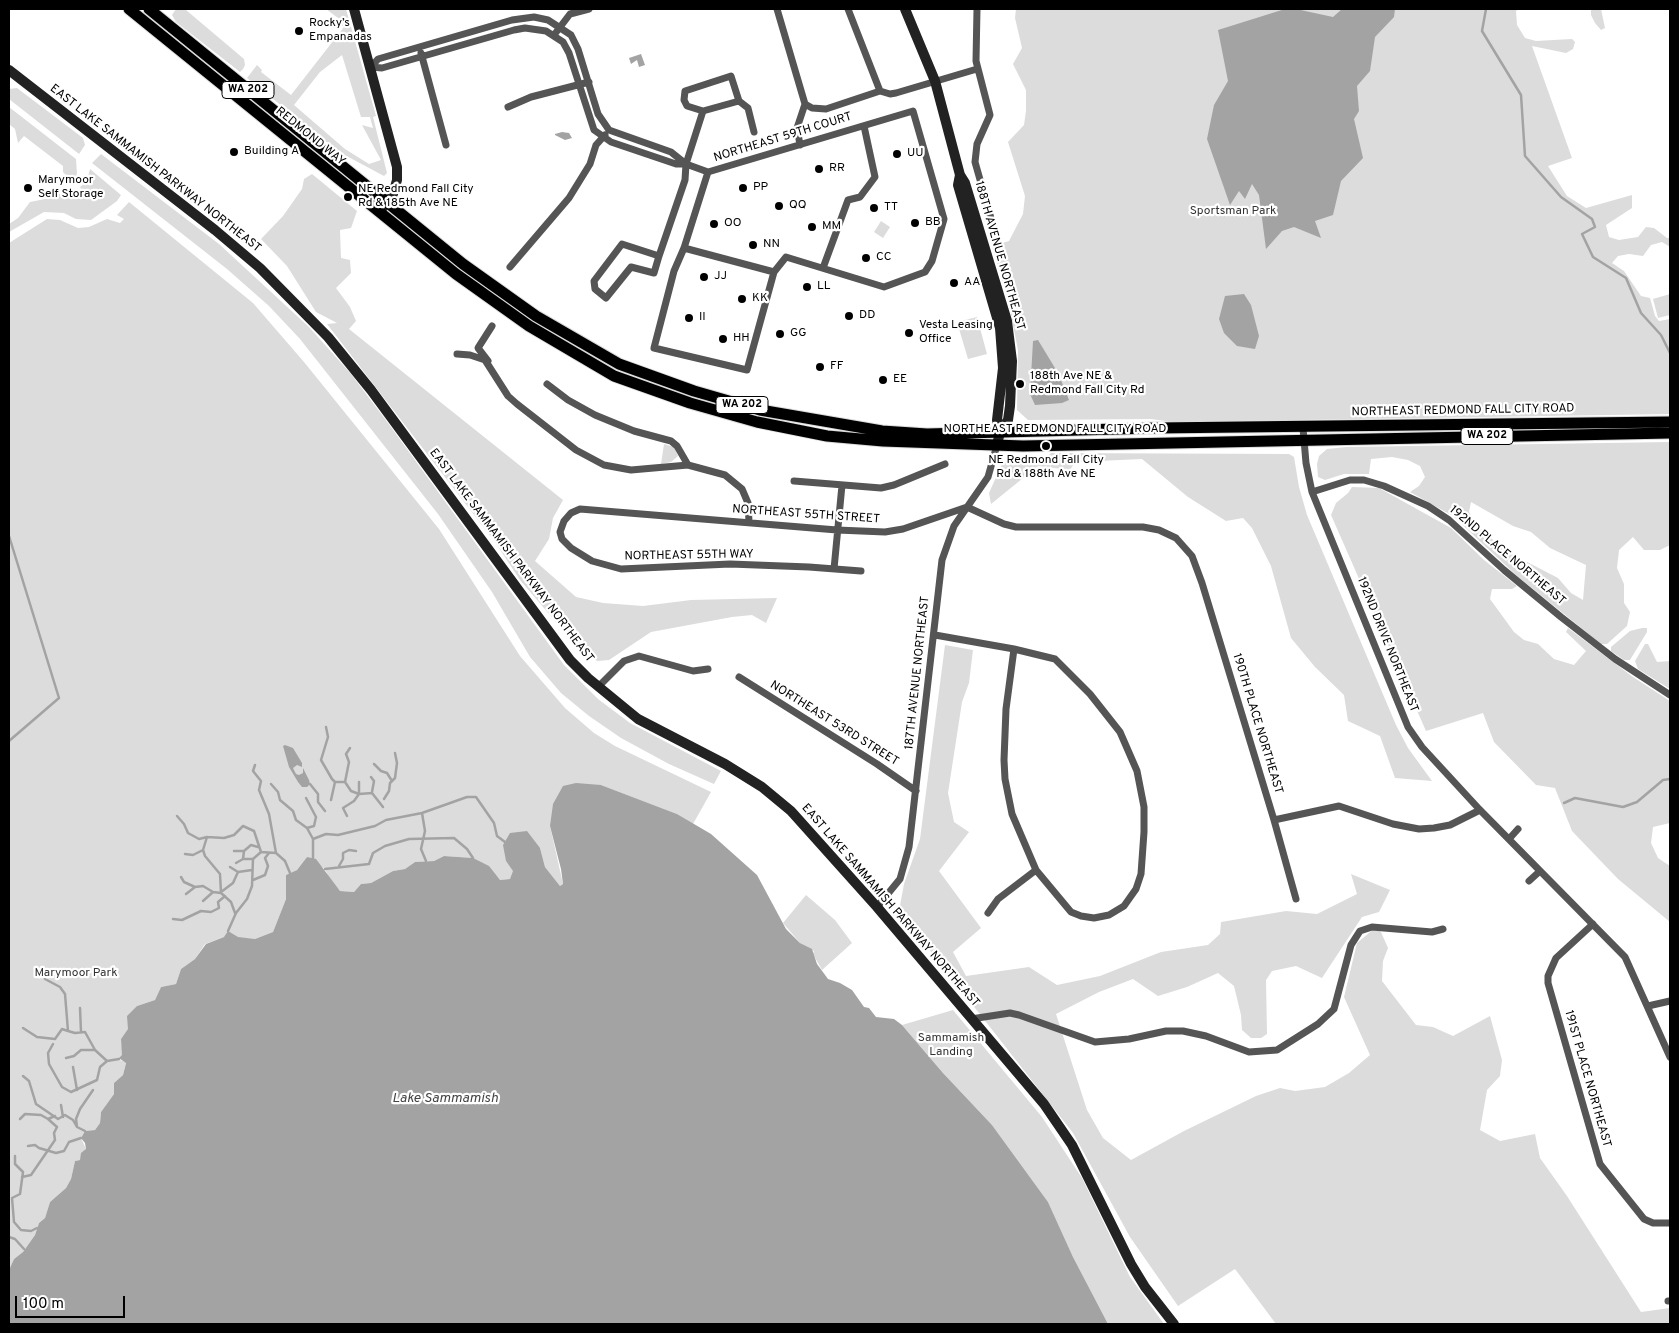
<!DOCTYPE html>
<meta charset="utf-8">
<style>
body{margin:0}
#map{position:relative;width:1679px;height:1333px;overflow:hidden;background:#fff;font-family:Overpass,sans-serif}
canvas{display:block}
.frame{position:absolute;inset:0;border:10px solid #000;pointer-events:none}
.scale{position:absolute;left:15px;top:1296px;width:110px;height:22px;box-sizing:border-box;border:2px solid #000;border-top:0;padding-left:6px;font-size:15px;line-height:18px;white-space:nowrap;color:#000;-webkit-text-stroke:4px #fff;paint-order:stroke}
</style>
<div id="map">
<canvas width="1679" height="1333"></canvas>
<div class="frame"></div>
<div class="scale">100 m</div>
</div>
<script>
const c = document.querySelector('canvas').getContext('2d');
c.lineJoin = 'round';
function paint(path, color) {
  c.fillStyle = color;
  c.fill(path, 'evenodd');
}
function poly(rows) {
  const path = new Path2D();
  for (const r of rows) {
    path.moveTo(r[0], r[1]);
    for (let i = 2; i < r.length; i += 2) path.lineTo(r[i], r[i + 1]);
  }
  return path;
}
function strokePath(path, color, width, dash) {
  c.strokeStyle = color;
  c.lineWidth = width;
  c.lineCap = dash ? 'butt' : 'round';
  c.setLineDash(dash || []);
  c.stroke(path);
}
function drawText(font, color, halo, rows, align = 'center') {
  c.font = font + ' Overpass,sans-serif';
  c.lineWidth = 4.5;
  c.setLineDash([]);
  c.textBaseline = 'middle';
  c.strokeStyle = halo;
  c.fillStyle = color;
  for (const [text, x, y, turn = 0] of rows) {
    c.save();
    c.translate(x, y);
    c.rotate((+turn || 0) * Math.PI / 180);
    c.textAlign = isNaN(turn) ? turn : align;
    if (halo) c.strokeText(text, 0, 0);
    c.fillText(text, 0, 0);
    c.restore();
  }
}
const green = poly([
 [176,9,187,9,186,10,244,59,245,65,243,69,240,72,176,22,172,15],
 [326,9,346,9,376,116,373,117,387,173,384,176,339,152,247,78,257,65,262,70,261,72,291,95,344,27,336,21,338,18],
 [342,55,361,117,370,117,373,128,362,125,381,160,369,164,345,149,294,105,320,72],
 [1016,9,1519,9,1516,11,1517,25,1525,38,1536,41,1572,39,1575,42,1573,49,1566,53,1532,46,1572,158,1548,166,1567,196,1586,208,1632,195,1632,208,1606,225,1609,237,1619,240,1638,237,1646,227,1654,228,1667,238,1670,238,1670,247,1662,242,1651,245,1643,256,1629,254,1618,256,1612,263,1624,271,1641,296,1650,298,1655,316,1659,321,1670,319,1670,414,1173,422,1151,419,1028,420,1017,410,1018,350,1008,300,992,246,1009,241,1023,214,1025,196,1008,142,1024,125,1026,111,1026,90,1013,64,1022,48,1015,18],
 [1591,9,1601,9,1605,28,1601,30,1595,23,1591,15],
 [17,88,83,138,85,145,79,154,9,99,9,89],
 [9,107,76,159,77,174,74,178,68,177,63,172,63,166,24,136,18,143,15,129,9,124],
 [101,154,219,244,309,327,351,374,388,423,564,665,598,699,630,723,721,771,714,784,669,764,621,738,589,716,561,693,530,657,492,592,438,514,300,339,269,306,227,269,92,163],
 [90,169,121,195,117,201,91,220,76,219,64,213,44,212,9,232,9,224,18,218,30,202,50,198,55,193,74,197,82,191,80,187,87,181],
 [312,174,357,211,351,228,340,230,341,258,350,260,351,273,336,288,350,307,356,321,349,329,563,500,553,518,549,539,535,561,576,597,603,603,643,606,691,600,777,598,766,623,752,615,732,617,651,632,609,660,598,661,585,656,520,580,495,542,327,324,337,323,316,312,287,266,261,239,283,216,302,189,304,179],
 [129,202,253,303,304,362,439,529,520,656,565,708,594,733,615,746,711,792,693,824,677,814,601,785,550,826,563,884,560,886,545,867,540,848,506,861,514,871,510,879,500,880,473,858,444,856,434,861,415,862,405,869,393,871,371,883,361,884,354,892,340,891,330,880,325,869,307,857,297,870,286,875,286,899,273,932,255,939,224,937,205,944,195,959,181,969,176,984,161,987,155,1000,137,1006,128,1030,121,1039,123,1055,120,1060,126,1062,123,1075,114,1083,114,1094,101,1112,100,1123,95,1130,85,1131,81,1138,86,1149,80,1160,75,1161,71,1179,66,1188,50,1202,45,1218,39,1223,35,1235,23,1252,14,1259,9,1270,9,243,47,219,60,220,78,228,89,227,107,219,120,223,124,219,117,215],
 [881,221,890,227,883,238,874,232],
 [1670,294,1670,315,1658,318,1653,299],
 [977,317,987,354,968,359,957,322],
 [1670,442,1670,545,1660,550,1644,550,1633,537,1619,550,1617,568,1624,584,1624,603,1630,612,1627,626,1607,644,1601,644,1516,575,1453,516,1410,492,1419,486,1425,477,1420,466,1408,460,1392,457,1371,459,1369,474,1344,474,1325,480,1318,477,1317,464,1319,456,1327,449,1346,447],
 [1471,502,1513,526,1531,532,1550,548,1586,565,1583,600,1571,593,1558,578,1504,550,1478,526,1469,512],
 [664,444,674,447,678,456,671,462,661,464],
 [1051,453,1289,454,1294,457,1299,487,1307,515,1396,725,1408,748,1432,781,1395,778,1380,736,1348,721,1344,695,1315,667,1291,638,1271,566,1252,528,1243,518,1226,521,1188,497,1142,459,1075,462,1070,470,1038,466,991,504,989,493,1002,464,1013,458,1047,457],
 [1352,487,1379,488,1451,528,1484,560,1517,586,1512,589,1492,589,1490,599,1514,632,1524,640,1538,644,1554,659,1574,665,1586,651,1566,632,1568,628,1633,677,1670,701,1670,823,1653,827,1651,843,1658,858,1670,866,1670,922,1618,879,1572,831,1555,788,1536,785,1494,742,1483,713,1426,731,1331,515,1336,503,1348,493],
 [1642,628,1647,628,1647,632,1630,660,1624,660,1611,651,1611,647,1630,631],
 [1645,644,1648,644,1657,662,1670,661,1670,689,1638,669,1635,661],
 [945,645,973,650,969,683,962,702,948,793,954,822,969,832,939,871,981,928,953,952,966,976,1029,967,1057,985,1100,976,1161,952,1208,945,1220,934,1221,922,1286,911,1317,914,1357,894,1351,874,1390,890,1379,912,1362,917,1322,978,1296,966,1272,971,1266,980,1267,1034,1261,1038,1251,1038,1242,1030,1241,1015,1234,986,1218,973,1187,987,1158,996,1133,979,1099,992,1056,1014,1087,1110,1103,1138,1131,1160,1184,1131,1256,1096,1280,1088,1295,1091,1325,1087,1349,1073,1370,1055,1344,997,1357,943,1375,928,1381,932,1388,948,1383,961,1382,981,1416,1025,1433,1027,1453,1036,1490,1016,1502,1060,1500,1076,1487,1090,1480,1130,1500,1141,1535,1134,1540,1158,1567,1196,1641,1312,1670,1308,1670,1324,1276,1324,1235,1269,1178,1306,1130,1237,1073,1133,899,911,904,884,920,839],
 [806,895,835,920,852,943,822,970,813,954,814,951,800,943,783,923],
 [953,1010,1042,1117,1082,1178,1130,1277,1164,1324,1108,1324,1073,1257,1048,1202,992,1125,943,1073,902,1025]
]);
const water = poly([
 [1285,9,1296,9,1333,17,1342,9,1395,9,1394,17,1375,37,1370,71,1357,86,1359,111,1354,119,1363,158,1341,181,1333,215,1315,221,1321,238,1294,227,1282,231,1266,249,1259,195,1252,184,1245,199,1239,191,1230,205,1207,139,1214,105,1228,81,1218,30],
 [641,54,645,65,639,67,637,60,631,64,629,58],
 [562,132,569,133,572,138,565,140,555,135,555,134],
 [1244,294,1251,305,1259,336,1255,349,1237,346,1224,333,1219,319,1225,296],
 [1038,340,1058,373,1069,400,1062,403,1035,405,1030,394,1033,341],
 [285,745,293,748,302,763,302,767,297,765,293,768,296,774,299,775,303,773,303,768,309,780,310,784,307,787,302,787,298,782,289,767,283,746],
 [576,783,601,785,677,814,711,834,757,875,786,929,800,943,812,949,817,964,828,979,840,983,852,990,864,1007,869,1008,876,1017,894,1019,902,1025,943,1073,992,1125,1048,1202,1073,1257,1108,1324,9,1324,9,1270,14,1259,23,1252,35,1235,39,1223,45,1218,50,1202,66,1188,71,1179,75,1161,80,1160,81,1153,86,1149,85,1143,81,1138,85,1131,95,1130,100,1123,101,1112,114,1094,114,1083,123,1075,126,1063,119,1058,122,1055,121,1039,128,1029,127,1016,137,1006,155,1000,161,987,176,984,181,969,195,959,206,944,224,937,228,931,238,937,255,939,273,932,286,899,286,875,297,870,307,857,316,859,340,891,354,892,361,884,371,883,393,871,405,869,415,862,434,861,444,856,473,858,489,866,500,880,510,879,513,871,506,861,503,845,510,833,527,831,540,848,545,867,560,886,563,884,561,869,550,826,553,804,563,786]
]);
const stream = poly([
 [1486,9,1482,31,1521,95,1525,156,1561,197,1592,219,1595,227,1582,234,1593,257,1626,278,1641,313,1661,335,1670,353],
 [9,536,59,698,9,741],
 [326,727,328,737,321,760,332,779,335,782,345,782,351,791,359,794,372,793,383,807],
 [374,764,381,771,387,773,392,781],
 [255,765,253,771,261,781,259,790,269,814,276,853],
 [371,777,374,781,372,792],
 [345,782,349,762,346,754,350,748],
 [271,784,278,792,280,800,293,811,296,820,307,828,313,839],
 [310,784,318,794,318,802,325,811],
 [306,798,316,817,314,826,307,828],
 [384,799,389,791,390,783,395,778,397,763,395,753],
 [331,800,335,782],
 [1564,803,1575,798,1623,807,1637,802,1663,780,1670,779],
 [422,813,425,831,421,849,426,861],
 [177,816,184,824,188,833,199,839,207,837,224,838,234,835,243,826,254,831,261,852],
 [347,816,343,808,354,801,359,794,359,782],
 [203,850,205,856,220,874,221,893],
 [234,851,244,851,251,845,258,847],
 [244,851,243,859,253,859],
 [185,854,193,855,203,850,207,837],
 [313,858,313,839,326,834,338,835,375,826,386,820,422,813,467,797,476,797,494,823,497,836,505,842],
 [236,863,243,859],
 [339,866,343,859,343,853,349,850,356,851],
 [230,867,238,872],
 [325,869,369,864,373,853,385,846,409,839,454,838,467,849,473,858],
 [181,877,184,882,195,887,203,886,213,892,221,893,231,902,235,913],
 [253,880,265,875,268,866,265,858,269,853],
 [221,892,233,883,238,872,252,870],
 [186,894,195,887],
 [203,901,213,892],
 [173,919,182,920,201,911,211,912,219,908,218,902,225,896],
 [228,931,236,913,247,899,252,886,253,859,261,852,276,853,285,861,290,873],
 [44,973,45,979,60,987,65,994,68,1031,75,1033,85,1032,95,1050,107,1061,119,1059],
 [80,1008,81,1032],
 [23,1028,37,1037,55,1039,62,1029,68,1031],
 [53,1044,48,1053,49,1064,62,1087,71,1092,97,1080,100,1067,107,1061],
 [66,1058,74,1056,81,1050,95,1050],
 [73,1067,77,1090],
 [23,1076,29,1081,36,1104,58,1119,65,1115,73,1120,77,1127],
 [61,1105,63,1117],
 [20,1119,25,1114,41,1115,48,1119,55,1116],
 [85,1131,77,1127,76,1119,80,1109,93,1090],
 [28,1146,35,1145,39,1148,56,1153,64,1151,69,1142,81,1138],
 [15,1156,15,1164,23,1172,20,1194,12,1198,14,1222,21,1230,31,1231,37,1228],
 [22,1177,31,1175,55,1140,54,1133,57,1127,48,1119],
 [9,1237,15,1239,24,1249]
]);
const street = poly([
 [777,9,805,104,797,128,800,145],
 [848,9,880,91],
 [977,9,976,61,990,115,977,144,975,162,998,243],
 [554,35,570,14,589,9],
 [421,53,446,145],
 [371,67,378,59,512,20,534,17,548,20,571,35,578,49,598,114,609,130,671,152,686,164,708,172],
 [371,67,382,68,514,30,525,28,546,31,563,42,569,53,594,130,611,142,676,164,686,164],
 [739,101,731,76,685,91,684,100,687,106,703,111,739,101,748,108,754,132],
 [805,104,812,108,826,109,880,91,890,94,896,93,977,69],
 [508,107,531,97,589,82],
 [913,111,944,219,932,261,925,272,884,287,786,257,774,272,747,370,654,348,674,271,684,248,708,172,913,111],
 [684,248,774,272],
 [659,256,622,244,594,281,595,289,606,298,631,267,654,273,659,256,685,180,686,164,703,111],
 [510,267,569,198,590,164,596,145,605,135],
 [823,268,848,200,860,197,875,177,864,126],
 [457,354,470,355,485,360,508,396,517,404,576,450,604,465,631,470,688,465,725,475,742,489,748,503,749,522],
 [488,361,478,348,492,326],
 [547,384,568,400,595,415,634,431,671,441,677,446,688,465],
 [1303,428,1306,463,1312,492,1408,727,1422,747,1480,810,1625,957,1670,1057],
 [794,481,881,488,894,485,945,464],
 [1312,492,1350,480,1364,480,1384,486,1428,506,1449,520,1504,570,1561,617,1615,659,1670,695],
 [834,569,842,485],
 [861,571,809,567,730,564,621,569,592,561,571,548,562,539,560,532,564,521,571,513,580,509,837,530,885,532,903,529,967,507,1004,524,1016,527,1143,527,1159,530,1176,538,1192,556,1202,583,1274,820,1296,899],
 [935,635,1014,649,1055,659,1090,694,1120,732,1137,771,1144,807,1144,832,1141,874,1136,889,1124,906,1109,915,1094,918,1081,916,1071,912,1036,870,1012,814,1005,779,1004,760,1006,709,1014,649],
 [739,677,877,764,916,791],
 [598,687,624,661,639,656,693,671,708,669],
 [1274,820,1339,806,1393,824,1419,829,1434,828,1450,825,1480,810],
 [1509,839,1518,829],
 [1529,881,1540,871],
 [877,907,900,879,909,847,942,560,954,526,988,477,997,445],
 [988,913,998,899,1036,870],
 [1593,924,1556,958,1548,976,1548,983,1600,1164,1644,1219,1653,1223,1670,1223],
 [1648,1006,1670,1001],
 [971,1019,1010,1013,1019,1015,1095,1042,1129,1039,1166,1031,1183,1031,1206,1036,1249,1052,1277,1050,1318,1024,1334,1009,1351,945,1360,931,1372,927,1432,932,1443,929],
 [1668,1301,1670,1301]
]);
const secondary = poly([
 [354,9,397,167,397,180,393,194,380,211],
 [905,9,935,81,960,175,965,183,1007,321,1012,361,1010,406,1008,420,1000,432,997,445],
 [9,70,215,230,260,268,328,337,371,390,570,660,588,678,638,719,725,764,762,787,791,811,877,907,1044,1104,1072,1145,1131,1264,1145,1287,1174,1324],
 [960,175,958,185,1000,328,1003,368,997,420,1000,432]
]);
const primary = poly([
 [129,9,456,274,529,326,614,376,690,403,757,422,827,436,883,441,1023,446,1670,433],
 [149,9,463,264,536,316,619,364,694,391,760,410,882,431,927,434,1156,428,1670,422]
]);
const markers = [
 [299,31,5,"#000"],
 [234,152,5,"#000"],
 [897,154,5,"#000"],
 [819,169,5,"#000"],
 [28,188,5,"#000"],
 [743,188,5,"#000"],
 [348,197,5,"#000"],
 [779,206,5,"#000"],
 [874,208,5,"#000"],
 [915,223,5,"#000"],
 [714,224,5,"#000"],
 [812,227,5,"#000"],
 [753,245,5,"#000"],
 [866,258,5,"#000"],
 [704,277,5,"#000"],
 [954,283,5,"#000"],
 [807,287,5,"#000"],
 [742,299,5,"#000"],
 [849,316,5,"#000"],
 [689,318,5,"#000"],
 [909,333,5,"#000"],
 [780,334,5,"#000"],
 [723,339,5,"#000"],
 [820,367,5,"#000"],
 [883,380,5,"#000"],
 [1020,384,5,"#000"],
 [1046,446,5,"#000"]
];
const shields = [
 [248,90,52],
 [742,405,52],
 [1487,436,52]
];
const shieldNames = [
 ["WA 202",248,90],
 ["WA 202",742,405],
 ["WA 202",1487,436]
];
const poiNames = [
 ["Rocky’s",309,24],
 ["Empanadas",309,38],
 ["Building A",244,152],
 ["UU",907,154],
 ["RR",829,169],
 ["Marymoor",38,181],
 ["Self Storage",38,195],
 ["PP",753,188],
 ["NE Redmond Fall City",358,190],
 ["Rd & 185th Ave NE",358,204],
 ["QQ",789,206],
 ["TT",884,208],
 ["BB",925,223],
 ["OO",724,224],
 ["MM",822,227],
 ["NN",763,245],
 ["CC",876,258],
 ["JJ",714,277],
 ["AA",964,283],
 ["LL",817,287],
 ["KK",752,299],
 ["DD",859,316],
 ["II",699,318],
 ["Vesta Leasing",919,326],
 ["Office",919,340],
 ["GG",790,334],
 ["HH",733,339],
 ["FF",830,367],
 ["188th Ave NE &",1030,377],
 ["Redmond Fall City Rd",1030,391],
 ["EE",893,380],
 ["NE Redmond Fall City",1046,461,"center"],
 ["Rd & 188th Ave NE",1046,475,"center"]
];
const streetNames = [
 ["REDMOND WAY",310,137,39],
 ["NORTHEAST 59TH COURT",783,138,-17],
 ["EAST LAKE SAMMAMISH PARKWAY NORTHEAST",155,169,38],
 ["188TH AVENUE NORTHEAST",999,256,74],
 ["NORTHEAST REDMOND FALL CITY ROAD",1463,411,-1],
 ["NORTHEAST REDMOND FALL CITY ROAD",1055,430],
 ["NORTHEAST 55TH STREET",806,515,4],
 ["EAST LAKE SAMMAMISH PARKWAY NORTHEAST",511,556,53],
 ["NORTHEAST 55TH WAY",689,556,-1],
 ["192ND PLACE NORTHEAST",1507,556,40],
 ["192ND DRIVE NORTHEAST",1387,645,68],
 ["187TH AVENUE NORTHEAST",918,673,-84],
 ["NORTHEAST 53RD STREET",834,724,32],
 ["190TH PLACE NORTHEAST",1257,724,73],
 ["EAST LAKE SAMMAMISH PARKWAY NORTHEAST",890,906,49],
 ["191ST PLACE NORTHEAST",1587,1079,74]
];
const parkNames = [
 ["Sportsman Park",1233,212],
 ["Marymoor Park",76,974],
 ["Sammamish",951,1039],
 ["Landing",951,1053]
];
const waterNames = [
 ["Lake Sammamish",445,1099]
];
paint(green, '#dcdcdc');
paint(water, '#a3a3a3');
strokePath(stream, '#a3a3a3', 2.5);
strokePath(primary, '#dbdbdb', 13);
strokePath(street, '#555', 7);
strokePath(secondary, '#222', 10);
strokePath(primary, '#000', 11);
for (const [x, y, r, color] of markers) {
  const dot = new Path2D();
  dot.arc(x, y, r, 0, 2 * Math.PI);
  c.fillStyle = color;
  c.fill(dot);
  strokePath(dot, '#fff', 2);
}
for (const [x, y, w] of shields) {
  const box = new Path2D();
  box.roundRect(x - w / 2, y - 8.5, w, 17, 4);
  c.fillStyle = '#fff';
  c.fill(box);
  strokePath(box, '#000', 1);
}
drawText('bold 11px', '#000', null, shieldNames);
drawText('12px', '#000', '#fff', poiNames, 'left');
drawText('12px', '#000', '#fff', streetNames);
drawText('12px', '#333', '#fff', parkNames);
drawText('italic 14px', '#444', '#fff', waterNames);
</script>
